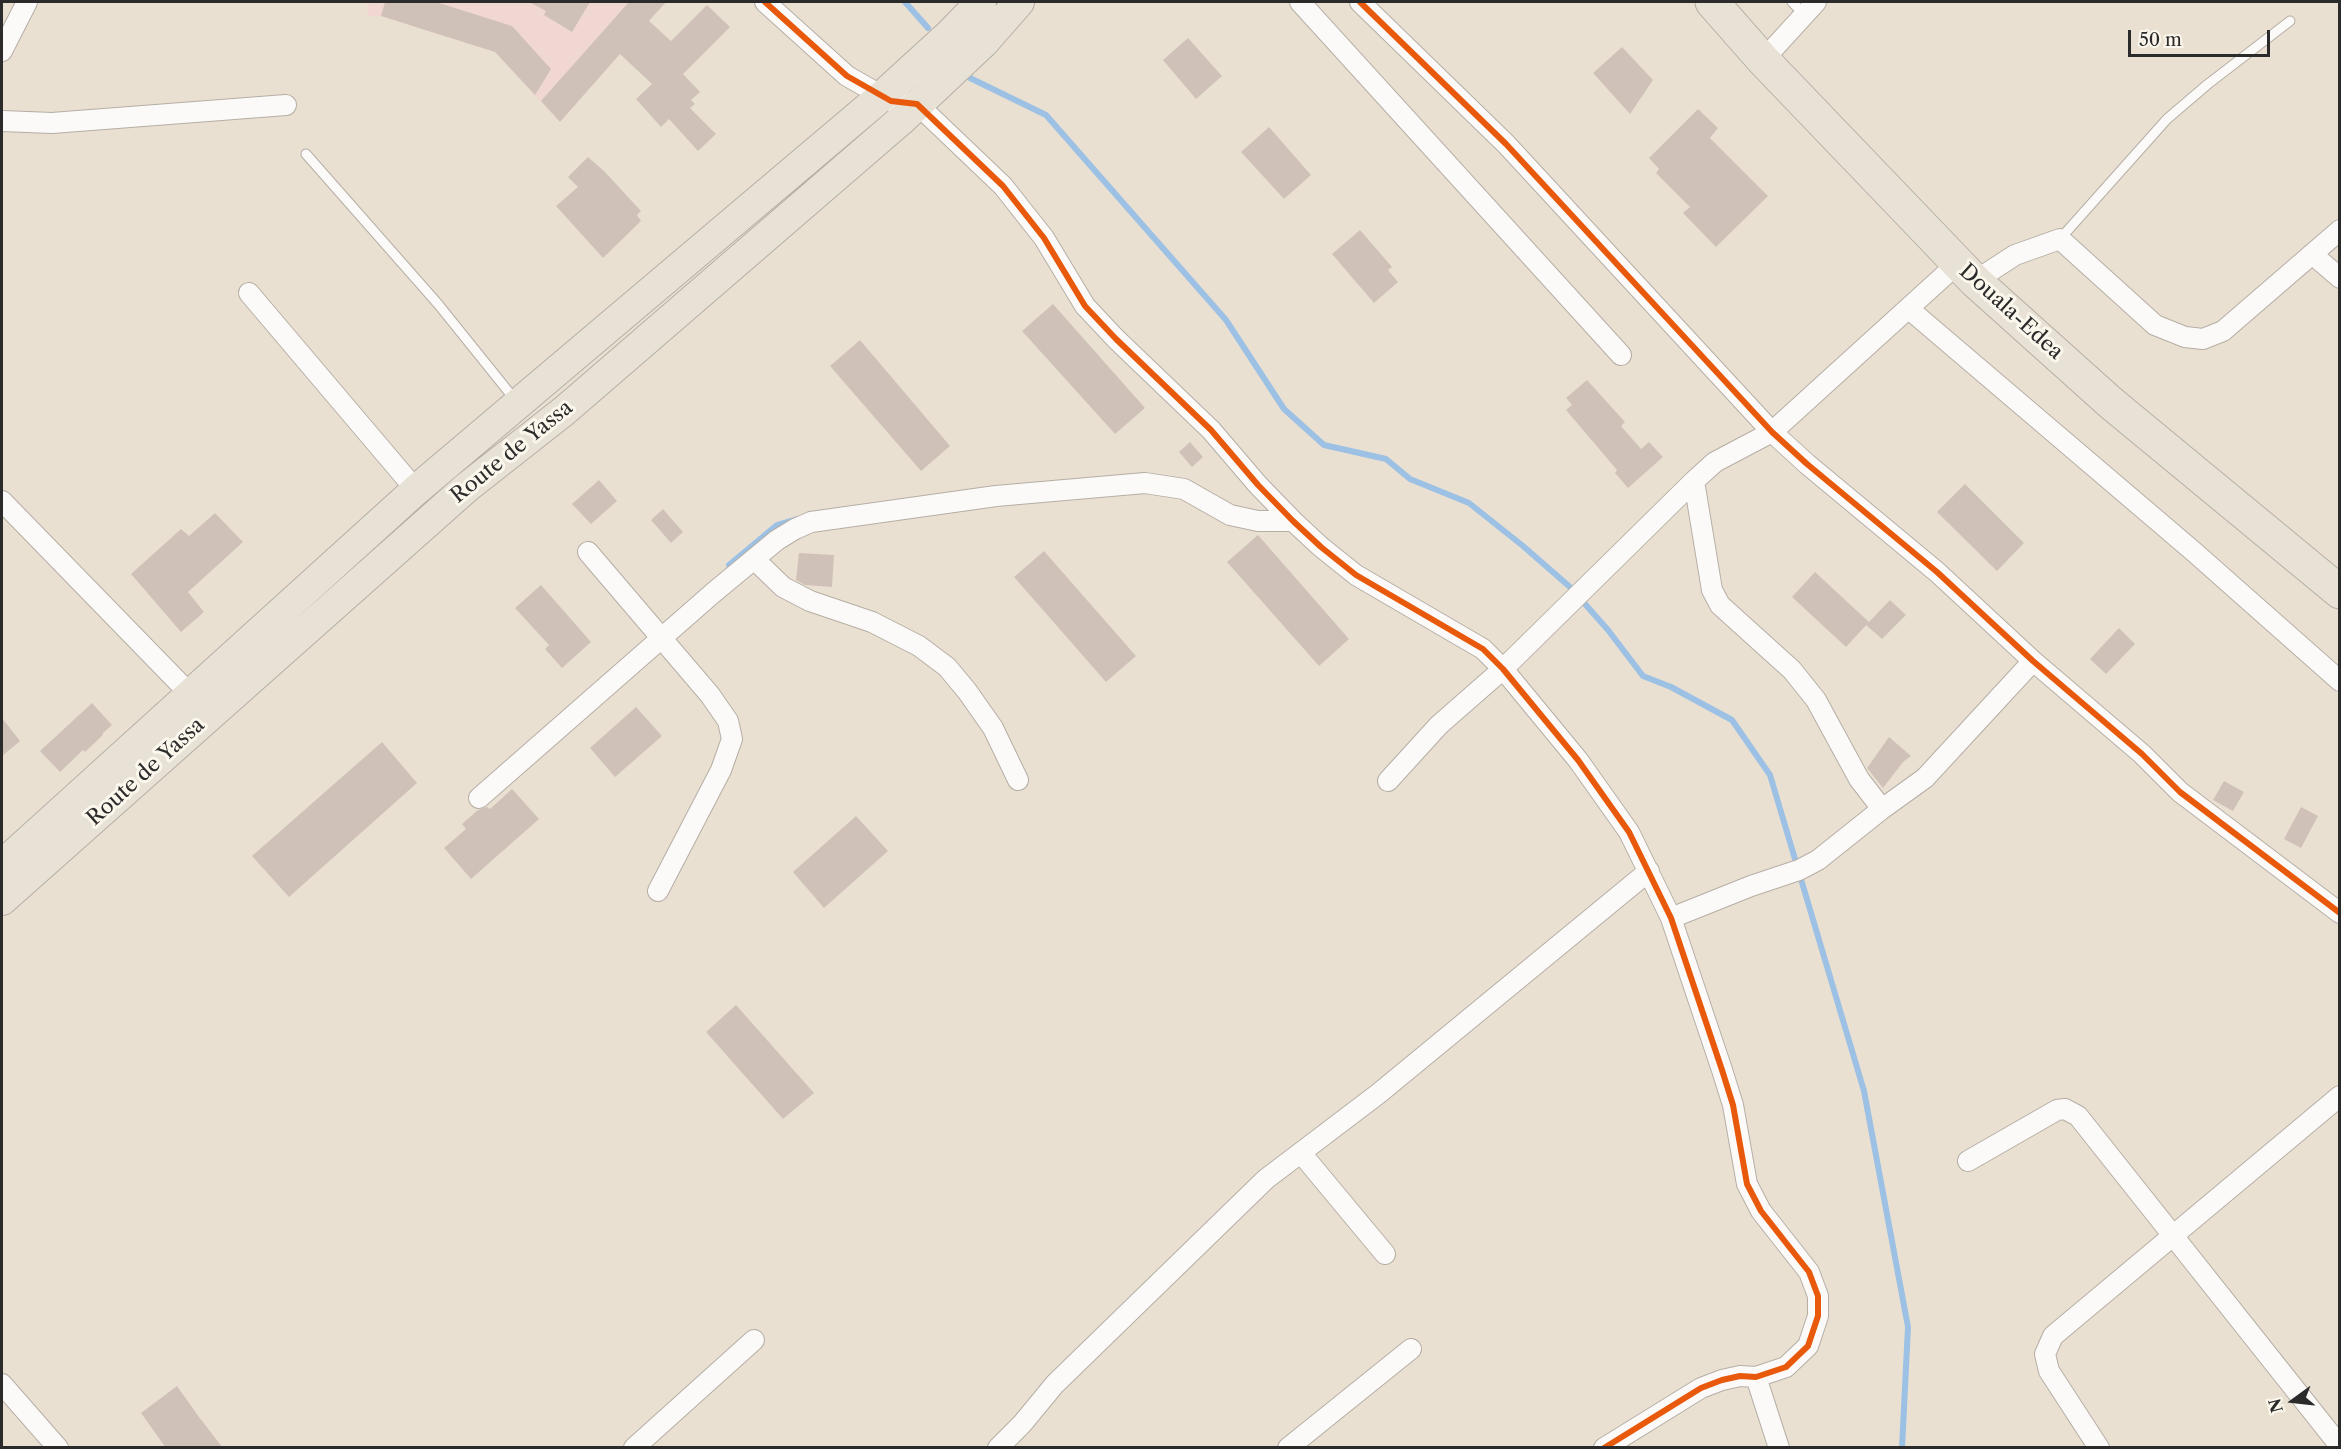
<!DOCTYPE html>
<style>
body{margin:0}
#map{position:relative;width:2341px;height:1449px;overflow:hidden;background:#eae0d2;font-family:"Libre Caslon Text",serif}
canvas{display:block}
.frame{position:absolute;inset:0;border:3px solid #2b2b2b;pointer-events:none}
.north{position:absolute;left:2263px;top:1371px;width:60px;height:60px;-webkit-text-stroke:4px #fbf7ec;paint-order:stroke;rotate:255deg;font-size:16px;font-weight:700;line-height:24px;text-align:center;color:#2b2b2b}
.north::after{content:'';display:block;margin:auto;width:21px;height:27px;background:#2b2b2b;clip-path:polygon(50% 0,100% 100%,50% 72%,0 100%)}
.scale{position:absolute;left:2128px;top:30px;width:142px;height:27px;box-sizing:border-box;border:3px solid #2b2b2b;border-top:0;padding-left:8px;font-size:18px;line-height:21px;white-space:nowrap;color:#2b2b2b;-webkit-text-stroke:4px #fbf7ec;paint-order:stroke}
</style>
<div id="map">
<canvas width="2341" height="1449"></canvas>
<div class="frame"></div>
<div class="north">N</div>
<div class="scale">50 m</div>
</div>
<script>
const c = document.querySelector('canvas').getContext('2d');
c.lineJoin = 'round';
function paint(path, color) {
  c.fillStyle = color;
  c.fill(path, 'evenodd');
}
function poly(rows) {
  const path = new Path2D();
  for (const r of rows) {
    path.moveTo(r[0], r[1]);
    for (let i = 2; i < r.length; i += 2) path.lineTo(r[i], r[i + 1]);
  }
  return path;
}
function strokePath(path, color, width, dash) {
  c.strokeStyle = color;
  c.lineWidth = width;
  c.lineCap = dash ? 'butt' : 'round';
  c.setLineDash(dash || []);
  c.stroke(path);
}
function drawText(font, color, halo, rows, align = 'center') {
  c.font = font + ' "Libre Caslon Text",serif';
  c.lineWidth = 6;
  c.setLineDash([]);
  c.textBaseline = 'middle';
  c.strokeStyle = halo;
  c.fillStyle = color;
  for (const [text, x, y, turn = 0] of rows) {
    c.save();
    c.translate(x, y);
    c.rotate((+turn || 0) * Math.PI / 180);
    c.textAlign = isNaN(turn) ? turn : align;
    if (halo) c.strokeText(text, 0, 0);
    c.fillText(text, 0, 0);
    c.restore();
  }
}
const built = poly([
 [367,2,666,2,560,122,495,52,381,16,368,16]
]);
const stream = poly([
 [905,2,928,28],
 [970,78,1046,115,1226,320,1284,409,1324,445,1386,459,1410,479,1469,503,1523,546,1570,587,1608,630,1643,676,1671,687,1732,720,1770,775,1864,1091,1908,1327,1902,1448],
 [729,565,777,525,797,519]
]);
const building = poly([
 [385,2,436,2,512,26,551,69,535,95,495,52,381,16],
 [529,2,590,2,572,32,544,15,546,11],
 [629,2,666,2,649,21,671,41,707,5,730,27,683,74,700,92,691,100,695,104,690,108,716,134,698,151,669,119,661,127,636,99,652,84,620,54,560,122,541,101],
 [1188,38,1222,76,1196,99,1163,60],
 [1622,47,1653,80,1630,114,1593,73],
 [1698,109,1718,128,1710,138,1768,196,1716,247,1683,213,1690,207,1656,173,1659,169,1649,158],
 [1269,127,1311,175,1284,199,1241,152],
 [588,157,604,171,641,211,637,215,641,221,603,258,556,206,578,187,568,177],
 [1360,230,1392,267,1388,270,1398,282,1374,303,1332,254],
 [1053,304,1145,408,1115,434,1022,331],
 [860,340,950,446,921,471,830,366],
 [1587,380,1625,422,1621,426,1641,449,1649,442,1663,457,1628,488,1615,473,1617,470,1566,410,1572,405,1566,398],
 [1190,442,1203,457,1192,467,1179,452],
 [599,480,617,501,591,524,572,504],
 [1965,484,2024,543,1997,571,1937,512],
 [663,509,683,532,671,543,651,520],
 [215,513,243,542,188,592,204,612,181,632,131,574,181,529,189,536],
 [1258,535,1349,639,1319,666,1227,562],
 [1044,551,1136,656,1106,682,1014,577],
 [799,553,834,555,832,587,805,585,796,580],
 [1815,572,1869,622,1846,647,1792,597],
 [541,585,591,642,562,668,545,649,549,645,515,608],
 [1890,600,1906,615,1882,639,1866,625],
 [2119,628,2135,644,2106,674,2090,659],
 [92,703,112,725,102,734,103,735,85,752,83,750,60,772,40,751],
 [636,707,662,736,615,777,590,748],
 [2,718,20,741,2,756],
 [1889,737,1911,756,1903,762,1883,788,1867,768],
 [382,742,417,783,289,897,252,856],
 [2224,781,2244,792,2233,811,2213,800],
 [512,789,539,819,471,879,444,848,466,829,462,824,478,810,487,807,490,809],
 [2301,807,2318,816,2301,848,2284,839],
 [856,816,888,851,824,908,793,872],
 [736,1005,814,1093,783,1119,706,1032],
 [177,1386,199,1417,223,1448,166,1448,141,1413]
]);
const lane = poly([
 [1792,2,1804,14],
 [306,154,438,304,516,401],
 [2060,239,2167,119,2208,84,2290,21]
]);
const street = poly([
 [765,2,847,76,891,101,917,104,1003,186,1044,238,1085,306,1116,339,1211,430,1258,485,1293,521,1321,547,1356,575,1483,649,1503,669,1578,760,1629,832,1671,918,1722,1070,1733,1105,1747,1184,1761,1211,1809,1272,1818,1296,1818,1316,1808,1346,1786,1367,1756,1377,1740,1376,1722,1380,1701,1388,1604,1448],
 [1300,2,1621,355],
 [1360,2,1506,144,1772,432,1807,464,1937,572,2033,661,2142,754,2180,792,2340,913],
 [2,51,27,2],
 [1763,60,1816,2],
 [2,121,52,123,286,105],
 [2312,254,2340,278],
 [1975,281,2015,255,2060,239,2155,325,2185,337,2203,339,2223,331,2340,230],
 [249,293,416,490],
 [1909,309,2193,551,2340,681],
 [1694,481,1712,590,1720,605,1792,670,1816,700,1859,779,1882,809],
 [2,501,190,694],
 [588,552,710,695,728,721,732,739,721,770,658,891],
 [754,559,783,587,810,601,872,622,919,646,947,667,967,691,993,728,1018,780],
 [1388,781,1439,725,1503,669,1694,481,1715,462,1772,432,1957,264],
 [479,798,713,593,777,540,795,529,811,522,996,496,1145,483,1184,489,1230,515,1258,521,1293,521],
 [1671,918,1751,886,1799,870,1818,860,1882,809,1925,778,2033,661],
 [1301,1153,1385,1254],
 [1968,1161,2057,1110,2065,1109,2078,1116,2340,1446],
 [1756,1377,1779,1448],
 [2,1384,58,1448],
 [634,1448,754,1340],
 [998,1448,1022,1424,1055,1384,1266,1179,1378,1094,1649,871],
 [1288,1448,1411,1349],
 [2099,1448,2049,1371,2045,1354,2053,1336,2340,1096]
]);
const primary = poly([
 [2,865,416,490,882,96,951,33,981,2],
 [2,900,466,488,564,411,900,121,984,42,1019,2]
]);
const highway = poly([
 [1712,2,1763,60,1975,281,2111,403,2340,592]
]);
const cycleway = poly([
 [765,2,847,76,891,101,917,104,1003,186,1044,238,1085,306,1116,339,1211,430,1258,485,1293,521,1321,547,1356,575,1483,649,1503,669,1578,760,1629,832,1671,918,1722,1070,1733,1105,1747,1184,1761,1211,1809,1272,1818,1296,1818,1316,1808,1346,1786,1367,1756,1377,1740,1376,1722,1380,1701,1388,1604,1448],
 [1360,2,1506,144,1772,432,1807,464,1937,572,2033,661,2142,754,2180,792,2340,913]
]);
const streetNames = [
 ["Douala-Edea",2011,312,42],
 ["Route de Yassa",512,452,-39],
 ["Route de Yassa",146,772,-42]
];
paint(built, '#f1d7d1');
strokePath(stream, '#9cc1e4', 6);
paint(building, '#d0c1b8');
strokePath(lane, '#b5aea5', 11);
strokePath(street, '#b5aea5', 22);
strokePath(primary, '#b5aea5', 32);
strokePath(highway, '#b5aea5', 35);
strokePath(lane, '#fcfaf8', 9);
strokePath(street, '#fcfaf8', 20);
strokePath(primary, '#e8e1d5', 30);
strokePath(highway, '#e8e1d5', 33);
strokePath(cycleway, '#e8590c', 6);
drawText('21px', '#2b2b2b', '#fbf7ec', streetNames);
</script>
